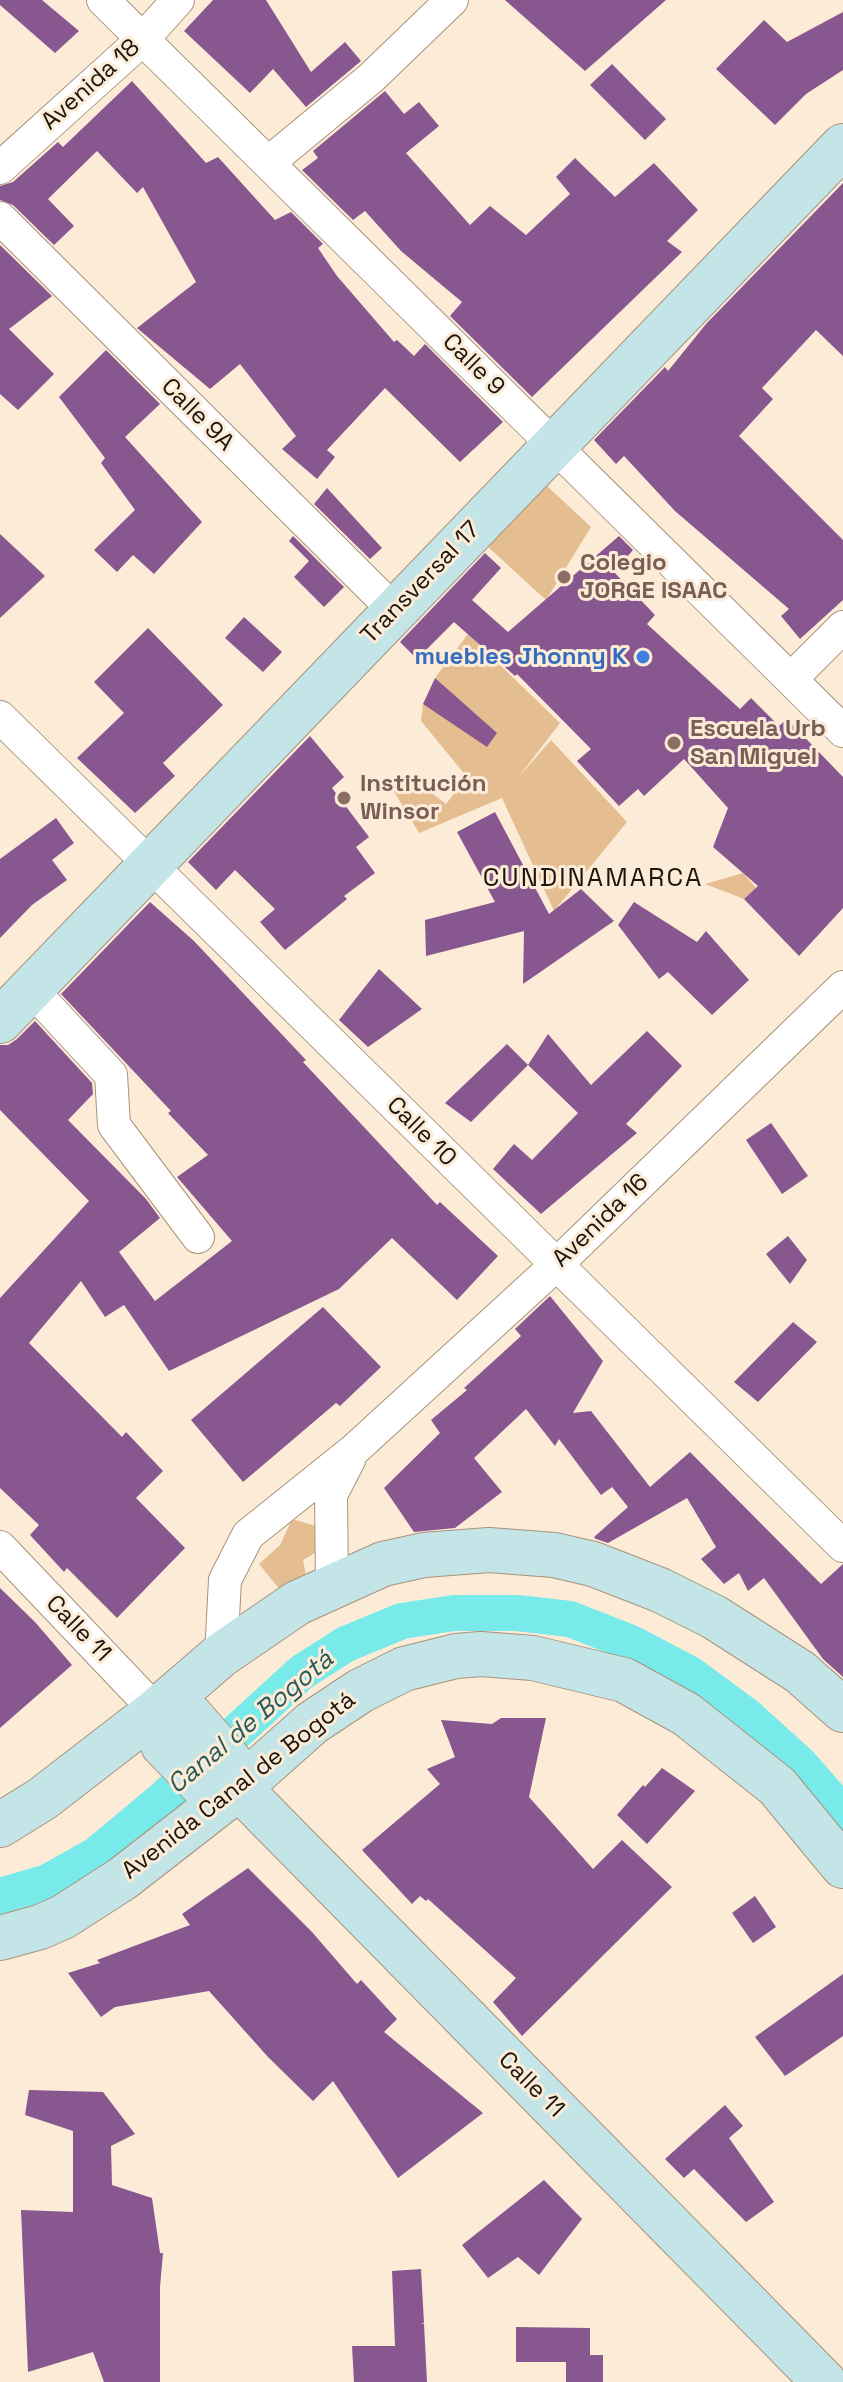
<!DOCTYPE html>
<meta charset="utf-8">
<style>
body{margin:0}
canvas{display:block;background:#fcebd7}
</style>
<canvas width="843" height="2382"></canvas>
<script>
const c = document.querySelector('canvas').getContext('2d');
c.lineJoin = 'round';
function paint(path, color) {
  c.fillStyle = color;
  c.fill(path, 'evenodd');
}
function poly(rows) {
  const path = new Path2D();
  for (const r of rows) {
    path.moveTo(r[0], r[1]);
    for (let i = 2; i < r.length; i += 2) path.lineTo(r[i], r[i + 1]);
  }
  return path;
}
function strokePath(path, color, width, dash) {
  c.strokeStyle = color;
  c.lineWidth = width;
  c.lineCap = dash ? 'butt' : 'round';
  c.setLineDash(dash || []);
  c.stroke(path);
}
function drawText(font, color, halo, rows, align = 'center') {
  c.font = font + ' "Space Grotesk",sans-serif';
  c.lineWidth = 6;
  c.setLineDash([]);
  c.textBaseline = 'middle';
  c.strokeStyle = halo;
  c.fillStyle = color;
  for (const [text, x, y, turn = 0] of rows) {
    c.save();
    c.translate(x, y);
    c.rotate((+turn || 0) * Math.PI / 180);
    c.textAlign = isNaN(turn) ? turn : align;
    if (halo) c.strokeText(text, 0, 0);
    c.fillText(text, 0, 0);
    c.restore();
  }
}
const green = poly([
 [545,484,591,527,546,600,487,546],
 [468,634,560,723,517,779,551,740,627,822,554,911,502,798,419,833,393,790,412,778,446,804,467,777,421,721,423,704,483,722,435,678],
 [743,873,756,888,744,899,705,884],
 [292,1519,316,1526,320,1550,303,1560,307,1580,281,1591,259,1564,280,1545]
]);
const canal = poly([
 [0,1896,48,1882,96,1855,163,1799,302,1672,346,1644,402,1621,454,1613,517,1613,570,1619,631,1643,690,1674,747,1716,799,1763,843,1813]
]);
const building = poly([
 [0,0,42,0,79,31,55,53,0,5],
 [213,0,266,0,311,72,345,42,361,61,306,107,273,69,250,93,184,31],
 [505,0,666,0,585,71],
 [843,12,843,70,806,94,775,125,716,69,764,20,787,42],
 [612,64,666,119,645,140,590,85],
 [132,81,206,163,218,157,275,220,291,212,323,244,318,248,337,276,394,342,397,340,414,356,425,344,503,422,460,462,385,388,327,450,335,457,317,479,282,449,296,436,240,364,210,389,137,328,196,282,143,187,137,193,97,151,48,199,74,226,54,245,13,205,0,200,0,186,13,182,58,142,63,147],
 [385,91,404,114,419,102,439,126,406,153,470,225,490,206,526,235,570,194,556,177,575,158,615,197,654,163,698,210,667,241,682,252,532,397,450,316,462,302,401,251,365,211,353,220,302,170,318,158,313,151],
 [843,183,843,356,816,330,762,388,773,399,739,436,843,540,843,600,800,639,781,616,789,609,675,511,624,456,616,464,594,440,665,367,668,371,706,324],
 [0,245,52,296,9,329,54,374,18,410,0,394],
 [106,350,160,404,125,437,202,522,154,574,133,555,117,572,94,550,135,510,101,463,105,458,59,397],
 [327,488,382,548,370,559,314,504],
 [0,534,45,576,0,618],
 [293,536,344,587,324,607,294,577,309,561,289,541],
 [619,536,633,550,614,572,655,615,647,624,740,709,751,698,779,726,787,719,843,777,843,908,799,956,744,899,758,886,713,847,728,808,684,759,644,796,638,789,619,806,577,761,591,749,517,674,515,676,454,622,417,659,400,642,485,553,501,568,472,600,508,632],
 [244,617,282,652,263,672,225,638],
 [148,628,223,705,163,763,175,776,135,813,77,758,124,713,94,682],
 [435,678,497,733,487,747,423,704],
 [310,736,344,777,332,788,369,837,356,847,375,873,344,896,347,899,285,950,260,922,275,909,235,870,216,890,188,862],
 [495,812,549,914,581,889,614,921,523,984,524,931,426,956,425,920,495,902,457,832],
 [56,818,74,843,52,860,67,880,32,905,0,938,0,859],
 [150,902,194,941,306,1060,303,1062,437,1205,440,1202,498,1256,457,1300,392,1238,339,1289,169,1371,124,1305,105,1317,81,1281,29,1343,122,1437,126,1432,163,1471,136,1498,185,1548,117,1618,67,1568,64,1572,30,1535,39,1525,0,1488,0,1298,89,1201,0,1110,0,1045,8,1045,17,1039,35,1021,92,1083,93,1094,68,1120,146,1199,160,1218,119,1252,155,1301,232,1241,177,1177,208,1155,168,1113,171,1111,61,994],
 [634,902,697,942,706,931,749,980,712,1015,668,972,659,979,618,925],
 [379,969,422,1009,368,1047,339,1020],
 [647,1031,682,1066,626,1124,637,1133,541,1214,493,1169,514,1144,532,1160,578,1113,528,1065,548,1034,591,1085],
 [507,1044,528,1065,471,1122,445,1103],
 [771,1123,808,1176,782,1194,746,1140],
 [788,1236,807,1260,790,1284,766,1254],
 [550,1296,603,1361,573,1413,591,1411,650,1487,690,1452,821,1584,843,1564,843,1677,823,1659,764,1578,748,1591,739,1573,724,1584,701,1559,716,1547,687,1498,608,1543,596,1539,594,1537,628,1507,612,1487,601,1495,559,1439,555,1446,526,1409,474,1458,502,1492,455,1528,414,1532,384,1488,440,1433,431,1420,467,1390,464,1388,521,1336,515,1329],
 [323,1307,381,1367,340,1406,336,1403,243,1482,191,1420],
 [793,1322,817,1342,758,1402,734,1382],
 [0,1588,35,1622,72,1665,0,1728],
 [501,1718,546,1718,529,1797,593,1869,622,1840,672,1887,522,2036,493,2002,516,1978,428,1899,426,1901,420,1896,412,1904,362,1850,440,1784,427,1769,455,1757,441,1720,492,1724],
 [662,1768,695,1791,647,1844,617,1815,643,1785,645,1787],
 [248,1868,312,1932,357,1984,361,1980,397,2019,384,2032,483,2113,398,2178,333,2081,313,2101,268,2057,209,1991,115,2007,101,2017,68,1973,100,1963,97,1960,190,1925,182,1914],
 [755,1896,776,1927,753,1943,732,1913],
 [843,1974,843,2036,785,2076,755,2037],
 [29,2090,103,2092,135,2134,111,2146,112,2185,152,2198,160,2253,163,2253,160,2287,160,2382,104,2382,93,2352,28,2372,21,2210,73,2212,73,2131,25,2115],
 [725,2105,743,2126,729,2138,774,2202,746,2222,694,2169,684,2178,665,2159],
 [544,2180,582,2219,539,2275,518,2257,488,2278,462,2245],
 [421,2269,424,2323,421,2324,424,2324,427,2382,354,2382,352,2346,395,2346,392,2271],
 [516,2327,590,2328,590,2355,603,2355,603,2382,566,2382,566,2362,516,2362]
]);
const street = poly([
 [103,0,843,731],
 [268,163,371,78,452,0],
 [0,168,143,39,178,0],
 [0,218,395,611],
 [791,679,843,627],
 [0,717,843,1546],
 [31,989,111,1075,114,1125,198,1237],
 [0,1547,156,1711],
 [332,1585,331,1495,349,1460],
 [221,1655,225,1580,248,1535,354,1450,556,1265,843,987]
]);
const secondary = poly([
 [0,1021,843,146],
 [239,1788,206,1789,163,1745,156,1711,191,1716,229,1760,239,1788,824,2382],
 [0,1825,42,1799,156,1711,221,1655,297,1603,383,1564,424,1555,489,1550,554,1555,593,1564,660,1590,714,1617,800,1672,843,1710],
 [0,1938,40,1927,63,1917,122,1879,239,1788,312,1723,360,1691,404,1669,456,1656,481,1654,533,1658,624,1680,686,1714,777,1786,843,1866]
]);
const markers = [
 [564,577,8,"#8d6e63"],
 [643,657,8,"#3f7fe0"],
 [674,743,8,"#8d6e63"],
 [344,798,8,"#8d6e63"]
];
const streetNames = [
 ["Avenida 18",91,85,-42],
 ["Calle 9",473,365,45],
 ["Calle 9A",197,415,45],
 ["Transversal 17",421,583,-46],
 ["Calle 10",421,1132,45],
 ["Avenida 16",601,1221,-44],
 ["Calle 11",78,1629,46],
 ["Avenida Canal de Bogotá",239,1786,-38],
 ["Calle 11",531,2085,45]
];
const educationNames = [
 ["Colegio",580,563],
 ["JORGE ISAAC",580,591],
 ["Escuela Urb",690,729],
 ["San Miguel",690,757],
 ["Institución",360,784],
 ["Winsor",360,812]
];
const shopNames = [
 ["muebles Jhonny K",627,657]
];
const neighbourhoodNames = [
 ["CUNDINAMARCA",593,879]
];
const waterNames = [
 ["Canal de Bogotá",251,1723,-40]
];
paint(green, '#e4be91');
strokePath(canal, '#78eaea', 36);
paint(building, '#885790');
strokePath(street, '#a8937c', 34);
strokePath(secondary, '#a8937c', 46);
strokePath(street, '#fff', 32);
strokePath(secondary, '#c4e5e7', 44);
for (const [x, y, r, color] of markers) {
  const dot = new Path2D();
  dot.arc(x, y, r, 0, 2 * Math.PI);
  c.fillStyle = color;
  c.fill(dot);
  strokePath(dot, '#fcebd7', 3);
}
drawText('24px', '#1c150c', '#fcebd7', streetNames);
drawText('bold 24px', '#785e54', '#fcebd7', educationNames, 'left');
drawText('bold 24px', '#366cbe', '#fcebd7', shopNames, 'right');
c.letterSpacing = '2px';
drawText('26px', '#1c150c', '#fcebd7', neighbourhoodNames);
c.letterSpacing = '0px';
drawText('italic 26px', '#285a5a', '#fcebd7', waterNames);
</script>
